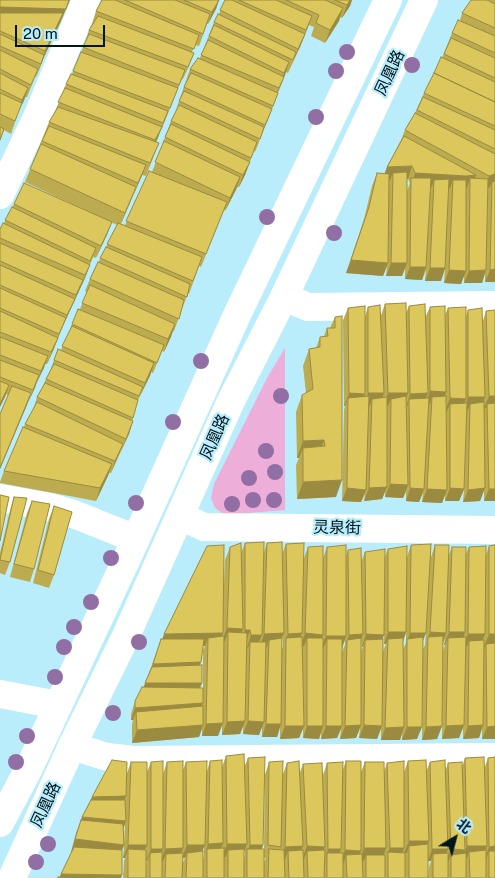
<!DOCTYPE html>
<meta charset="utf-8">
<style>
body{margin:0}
#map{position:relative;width:495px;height:878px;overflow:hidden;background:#baedfc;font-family:"Public Sans","Noto Sans SC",sans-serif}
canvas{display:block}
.north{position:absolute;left:430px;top:813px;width:50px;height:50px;-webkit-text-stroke:4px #baedfc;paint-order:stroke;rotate:37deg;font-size:14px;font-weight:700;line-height:20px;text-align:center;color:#00161d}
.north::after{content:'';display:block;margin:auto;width:18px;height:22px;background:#00161d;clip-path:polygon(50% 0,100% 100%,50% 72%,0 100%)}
.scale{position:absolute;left:15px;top:25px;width:90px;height:22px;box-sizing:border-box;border:2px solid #00161d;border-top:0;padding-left:6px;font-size:15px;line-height:18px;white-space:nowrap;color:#00161d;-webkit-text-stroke:4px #baedfc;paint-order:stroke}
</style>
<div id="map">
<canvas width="495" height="878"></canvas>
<div class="north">北</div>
<div class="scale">20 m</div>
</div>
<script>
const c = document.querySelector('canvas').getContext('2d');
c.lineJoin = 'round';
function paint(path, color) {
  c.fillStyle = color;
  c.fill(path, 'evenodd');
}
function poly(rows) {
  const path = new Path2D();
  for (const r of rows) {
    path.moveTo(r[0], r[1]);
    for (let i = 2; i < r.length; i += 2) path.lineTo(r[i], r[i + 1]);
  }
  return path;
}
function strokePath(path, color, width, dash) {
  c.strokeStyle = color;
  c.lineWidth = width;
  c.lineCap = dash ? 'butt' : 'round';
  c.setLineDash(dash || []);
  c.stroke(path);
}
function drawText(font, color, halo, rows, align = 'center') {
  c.font = font + ' "Public Sans","Noto Sans SC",sans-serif';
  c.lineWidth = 4.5;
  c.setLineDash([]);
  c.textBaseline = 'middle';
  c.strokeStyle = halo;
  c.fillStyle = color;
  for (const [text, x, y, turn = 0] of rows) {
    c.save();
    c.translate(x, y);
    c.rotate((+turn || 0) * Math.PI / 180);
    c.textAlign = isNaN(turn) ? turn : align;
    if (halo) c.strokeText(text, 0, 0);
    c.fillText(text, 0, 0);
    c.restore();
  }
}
const green = poly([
 [285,348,285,510,237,514,224,514,215,508,211,498,214,484,267,378]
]);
const minor = poly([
 [0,195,38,115,86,0],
 [284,297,308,307,495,305],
 [0,498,50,507,76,515,136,539],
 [180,516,204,527,495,530],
 [0,694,58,705],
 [72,746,107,757,133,760,495,757]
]);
const major = poly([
 [0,823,28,770,129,554,237,315,388,0],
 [12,878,72,746,126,636,231,401,284,297,424,0]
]);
const trees = [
 [347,52],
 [412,65],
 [336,71],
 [316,117],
 [267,217],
 [334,233],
 [201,361],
 [281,396],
 [173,422],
 [266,451],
 [275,472],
 [249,478],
 [253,500],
 [274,500],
 [136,503],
 [232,504],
 [111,558],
 [91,602],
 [74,627],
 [139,642],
 [64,647],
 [55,677],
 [113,713],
 [27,736],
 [16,762],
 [48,844],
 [36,862]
];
const wall = poly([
 [0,0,61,21,44,57,36,77,35,77,27,97,25,97,20,107,11,134,4,130,0,141],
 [102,0,219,0,216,9,208,24,207,24,199,46,195,45,192,52,194,53,189,66,183,79,182,79,165,121,156,142,159,143,146,176,142,175,121,224,125,225,152,172,171,121,175,113,190,69,200,58,206,43,214,22,219,14,225,0,352,0,350,6,342,18,340,17,339,21,325,43,311,36,314,27,309,25,300,47,288,73,286,72,267,122,255,152,254,151,245,175,239,187,237,187,225,211,224,210,201,267,199,266,189,294,188,293,174,331,173,331,164,352,162,351,153,373,151,372,140,396,137,403,129,434,111,473,109,473,96,501,0,483,0,482,4,471,25,424,33,410,37,397,42,388,46,379,50,371,58,349,61,350,68,334,78,309,80,309,87,292,85,291,90,279,117,225,25,182,49,122,55,112,66,84,72,74,85,43,89,30,93,24,92,24,96,11],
 [471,0,495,0,495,282,485,282,485,273,482,283,464,283,464,275,461,284,444,283,445,269,441,281,425,281,426,270,422,280,405,279,405,268,402,276,386,276,387,266,383,276,346,273,364,219,372,186,377,173,385,174,387,167,401,140,405,130,415,113,424,93,442,58,452,33,460,20,462,13],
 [407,179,408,179,410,183,407,191],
 [14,204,112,222,96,258,93,257,85,278,62,328,53,351,47,364,45,364,28,402,0,469,8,395,6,394,0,407,0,229,4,223],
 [385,304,406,313,409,306,425,318,430,307,445,315,448,308,466,316,468,310,483,321,486,311,495,501,484,501,484,490,480,501,463,502,464,490,459,501,445,501,445,494,442,503,422,502,423,493,419,502,406,501,406,492,403,498,385,497,385,491,382,499,364,501,365,494,361,502,342,501,344,410,345,406,344,406,343,320,348,308,365,316,368,307,381,315],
 [335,317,336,497,297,499,296,465,299,458,297,458,296,412,302,395,306,393,303,366,309,349,316,348,320,337,324,336,327,328,330,328],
 [14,497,10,562,5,575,0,573,0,553,10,510],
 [32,501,34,569,30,582,10,577,27,513],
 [54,506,54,575,49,588,33,583,49,519],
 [245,543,264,552,267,543,282,554,286,544,304,558,308,547,323,558,327,547,346,556,348,550,362,560,365,552,384,559,388,549,407,557,411,545,431,557,435,545,448,557,452,547,466,554,469,547,486,555,489,546,495,739,482,739,482,728,479,738,463,739,463,727,459,738,442,739,443,651,445,645,444,645,445,638,443,643,442,726,437,739,422,740,423,649,425,645,426,633,423,640,417,739,402,740,402,732,400,740,381,740,381,728,377,739,359,738,360,728,356,738,340,739,341,729,337,738,321,739,321,731,319,739,303,738,303,729,299,738,280,739,280,727,277,737,262,737,262,725,259,735,243,734,243,726,240,734,222,735,222,723,218,736,202,736,202,729,199,737,132,743,132,725,133,720,131,720,131,714,135,701,144,687,149,673,161,639,162,639,223,606,225,560,230,547,241,553],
 [406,633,406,643,403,649,403,640],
 [283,635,283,646,282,649,282,638],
 [384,635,384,644,386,644,383,651,382,639],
 [362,638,362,647,363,647,361,651],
 [345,640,345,645,342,652,342,646],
 [203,646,205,646,203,650,203,688,200,688,200,665],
 [226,756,244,768,248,758,263,845,262,849,264,849,265,775,269,762,283,774,287,763,300,772,303,764,323,775,327,763,342,772,346,761,361,772,365,762,384,772,387,763,404,772,408,761,426,772,430,762,445,772,448,763,462,767,465,758,484,769,488,758,495,878,428,878,429,867,431,861,428,861,428,878,264,878,264,862,266,858,264,858,264,878,123,878,124,861,125,858,123,858,124,846,122,850,60,877,72,852,71,852,76,833,82,817,92,797,127,773,131,762,147,772,151,762,163,774,167,762,183,770,186,762,207,771,210,761,222,767],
 [125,825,124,844,123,828],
 [146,846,146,861,147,861,146,865,145,850],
 [204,846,204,856,203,860,202,851],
 [245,848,245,854,244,859,244,853],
 [183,858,185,858,182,865]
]);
const shadedWall = poly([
 [70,0,61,21,44,57,36,77,45,51,0,20,0,7],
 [219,0,216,9,208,24,212,12],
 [350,0,352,0,350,6,342,18,347,5],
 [343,8,339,21,325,43,330,30],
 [312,16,300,47,293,61,298,49],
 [289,62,285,75,274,101,284,73],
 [28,88,24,101,17,113,22,100],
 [278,93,267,122,260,137,265,125],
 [168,111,157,140,150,153,155,140,162,128],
 [250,162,245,175,239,187,243,175],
 [146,165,141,178,133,196,138,183],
 [412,166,408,179,393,179,393,173,390,180,382,180,387,167],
 [415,173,476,175,471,187,470,178,467,188,462,189,453,180,450,188,434,187,434,180,432,187,411,186],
 [495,174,495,185,492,182,490,187,485,189,489,176],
 [240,177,236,190,225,211,230,198],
 [136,187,131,200,120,226,125,213],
 [112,222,107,235,96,258,101,246],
 [351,260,388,263,383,276,346,273],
 [391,263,407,263,402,276,386,276],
 [90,265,85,278,62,328,53,351,47,364,67,315],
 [410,267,426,267,422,280,405,279],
 [430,268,445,268,441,281,425,281],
 [495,269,495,282,485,282,490,270],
 [449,270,466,271,461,284,444,283],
 [486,270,482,283,464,283,469,271],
 [175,324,171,337,164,352,168,339],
 [48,356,44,368,36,384,41,371],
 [154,363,150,376,140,396,145,383],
 [39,375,35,388,28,403,33,390],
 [9,385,5,397,0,407,0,404],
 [430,391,446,392,442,405,432,397,430,404,425,404],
 [31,393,27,405,0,469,0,468],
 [349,393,365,394,361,406,348,398,345,406,344,406],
 [368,393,384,393,380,406,372,399,370,406,364,406],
 [388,393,408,393,403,406,391,399,388,406,383,406],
 [428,393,423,406,409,399,407,407,406,407,410,394],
 [489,396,495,396,495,408,487,404,486,408,484,408],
 [468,397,485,397,481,410,470,404,468,410,464,410],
 [450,398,466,399,461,412,450,404,447,411,445,411],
 [133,421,129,434,121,451,126,439],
 [324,440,318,457,303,448,299,458,297,458,303,441],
 [123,444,118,456,111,473,115,461],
 [112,464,108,476,96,501,100,488],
 [342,480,336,497,297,499,303,482],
 [390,484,408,485,403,498,385,497],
 [387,487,382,499,364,501,369,488],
 [347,488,366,490,361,502,342,501],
 [410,488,424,489,419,502,406,501],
 [450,488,464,489,459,501,445,501],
 [485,488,480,501,463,502,468,490],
 [427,489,447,490,442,503,422,502],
 [489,489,495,489,495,501,484,501],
 [227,628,243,629,238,642,228,632,225,641,222,641],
 [245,630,250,630,246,643,241,643],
 [388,632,406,632,402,645,388,639,386,644,384,644],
 [430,632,446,633,442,646,428,637,425,645],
 [449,632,465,632,461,645,448,638,445,645,444,645],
 [223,633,218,646,208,638,205,646,160,646,164,634],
 [284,633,279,646,269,640,267,647,260,647,264,634],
 [302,633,297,646,286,638,288,634],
 [305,633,323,635,319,648,307,638,304,646,301,646],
 [410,633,426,633,421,645,407,641],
 [363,634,358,647,346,643,349,635],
 [366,634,384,635,379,647,365,640,363,647,362,647],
 [468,634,485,634,480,646,469,641,467,646,464,646],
 [489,634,495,634,495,646,486,644,485,647,484,647],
 [251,635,262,635,257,647,250,642,248,648,247,648],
 [326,636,346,636,342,649,327,639,323,649,321,649],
 [201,662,197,675,148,676,153,664],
 [145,683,202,683,197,696,141,695],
 [203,703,198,716,136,712,133,720,131,720,135,708],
 [245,721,240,734,222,735,227,722],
 [248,721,264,722,259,735,243,734],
 [223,723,218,736,202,736,206,724],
 [266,724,281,724,277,737,262,737],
 [203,725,199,737,132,743,137,730],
 [361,725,356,738,340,739,345,726],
 [364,725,382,726,377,739,359,738],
 [464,725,459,738,442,739,446,726],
 [483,725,479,738,463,739,468,726],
 [285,726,304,726,299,738,280,739],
 [307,726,323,726,319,739,303,738],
 [326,726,342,726,337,738,321,739],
 [442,726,437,739,422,740,426,727],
 [495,726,495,739,482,739,487,727],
 [404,727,400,740,381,740,385,728],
 [407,727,422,727,417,739,402,740],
 [126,796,122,809,88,809,92,797],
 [82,817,126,821,121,834,78,830],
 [75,839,124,845,119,858,71,852],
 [409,841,429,841,424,853,409,846,407,853,404,853],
 [223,843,219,856,207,849,204,856,208,844],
 [227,844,247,844,242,857,228,850,226,857,222,857],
 [128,845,147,845,142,858,128,849,125,858,123,858],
 [187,845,205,845,200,857,187,853,185,858,182,858],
 [250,845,263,845,259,858,247,853],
 [303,846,298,858,288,851,285,859,281,859,285,847],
 [307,846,325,847,320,860,307,851,304,859,302,859],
 [467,846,487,846,482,859,469,852,467,858,462,858],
 [495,846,495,859,489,851,486,859,485,859,489,847],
 [183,848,179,860,166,854,163,861,161,861,165,849],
 [364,848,386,848,382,861,366,855,364,861,360,861],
 [390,848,404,848,400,860,388,852],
 [151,849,163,849,158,862,150,853,147,861,146,861],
 [328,849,341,849,336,862,327,853,324,861],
 [432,849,448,849,443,862,433,854,431,861,428,861],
 [451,849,465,850,461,862,451,855,448,862,446,862],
 [345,850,361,851,357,864,346,855,344,863,340,862],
 [61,874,122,875,121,878,59,878]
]);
const building = poly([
 [0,0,69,0,66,9,0,7,0,0],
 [102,0,115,0,199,35,194,49,96,11,102,0],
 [125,0,175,0,210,14,203,34,125,0],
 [184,0,219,0,212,12,184,0],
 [225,0,232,0,305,34,298,49,220,10,225,0],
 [239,0,276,0,312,16,306,30,239,0],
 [286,0,325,0,343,8,330,30,316,23,319,15,286,0],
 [335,0,350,0,347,5,335,0],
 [471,0,487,0,495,4,495,28,462,13,471,0],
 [0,13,63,13,45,51,0,31,0,13],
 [218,14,296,52,293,60,214,22,218,14],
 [98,16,194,53,188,67,89,30,98,16],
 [458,20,495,36,495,53,452,33,458,20],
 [214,25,289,62,284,73,209,36,214,25],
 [0,34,44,55,41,64,0,46,0,34],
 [89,34,185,70,179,85,83,47,89,34],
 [451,38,495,58,495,78,444,54,451,38],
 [208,40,284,77,279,88,201,55,208,40],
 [0,50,38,69,31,85,0,69,0,50],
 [81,52,178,88,170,108,73,71,81,52],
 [441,57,495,82,495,102,434,73,441,57],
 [198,58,278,93,273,106,190,69,198,58],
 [0,73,28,88,22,100,0,89,0,73],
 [191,73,272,109,265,125,184,87,191,73],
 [434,73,495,102,495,126,424,93,434,73],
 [71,74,168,111,163,123,66,84,71,74],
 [65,88,162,127,155,140,58,102,65,88],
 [184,91,264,127,260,139,179,101,184,91],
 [0,93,22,103,15,121,0,114,0,93],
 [423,97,495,130,495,149,417,110,423,97],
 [179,105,257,142,251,158,171,121,179,105],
 [58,107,159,143,150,163,49,122,58,107],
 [415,113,495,154,495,174,489,176,405,130,415,113],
 [171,124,250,162,243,175,165,137,171,124],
 [49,126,146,165,138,183,42,141,49,126],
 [0,127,4,129,0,140,0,127],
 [404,136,476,175,466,176,415,173,412,166,387,167,404,136],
 [164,141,240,177,230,198,155,162,164,141],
 [41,144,136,187,125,213,30,169,41,144],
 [149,171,227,202,206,254,126,221,149,171],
 [407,172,407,263,391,263,393,173,407,172],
 [377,173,389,174,388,263,351,260,369,207,377,173],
 [411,178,431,178,426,267,410,267,411,178],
 [470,178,488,179,486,270,469,271,470,178],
 [449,179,445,268,430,268,434,180,449,179],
 [453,180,466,180,466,271,449,270,453,180],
 [495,181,495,269,490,270,492,182,495,181],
 [24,183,112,222,101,246,14,204,24,183],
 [12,207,96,248,90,261,5,220,12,207],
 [3,223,90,265,85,275,0,238,0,229,3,223],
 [118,223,202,257,193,281,107,244,118,223],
 [0,243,83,280,76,295,0,261,0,243],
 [106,247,190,284,187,297,100,258,106,247],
 [98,262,184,300,179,319,90,279,98,262],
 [0,265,75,299,67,315,0,285,0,265],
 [90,285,175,324,168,339,82,303,90,285],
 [0,288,66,318,59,334,0,308,0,288],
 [406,303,408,393,388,393,385,304,406,303],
 [425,304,428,393,410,394,409,306,425,304],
 [380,305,384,393,368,393,368,307,380,305],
 [365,306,365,394,349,393,348,308,365,306],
 [445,306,446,392,430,391,430,307,445,306],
 [466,307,466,399,450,398,448,308,466,307],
 [482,308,485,397,468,397,468,310,482,308],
 [78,309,164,345,157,363,72,324,78,309],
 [495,310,495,396,489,396,486,311,495,310],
 [0,311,58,338,51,352,0,332,0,311],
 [342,316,342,480,303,482,303,448,325,446,324,440,303,441,302,395,313,389,309,349,320,347,320,337,328,336,327,328,335,328,335,317,342,316],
 [72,326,154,363,145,383,62,346,72,326],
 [0,337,48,356,41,371,0,355,0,337],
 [58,349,143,387,139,396,54,360,58,349],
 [0,360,39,375,33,390,0,377,0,360],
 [54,364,138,400,133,418,46,379,54,364],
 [0,381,9,385,0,404,0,381],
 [45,383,133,421,126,439,37,397,45,383],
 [12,386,31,393,0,468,0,414,12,386],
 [369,396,366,490,347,488,348,398,369,396],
 [406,396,408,485,390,484,391,399,406,396],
 [446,396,447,490,427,489,432,397,446,396],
 [387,397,387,487,369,488,372,399,387,397],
 [429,398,424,489,410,488,409,399,429,398],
 [37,402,123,444,115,461,25,424,37,402],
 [484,402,485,488,468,490,470,404,484,402],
 [467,403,464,489,450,488,450,404,467,403],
 [495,403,495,489,489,489,487,404,495,403],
 [23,427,112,464,100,488,4,471,23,427],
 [0,495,9,497,0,541,0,495],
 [14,497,27,498,10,562,0,560,14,497],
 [32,501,50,504,34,569,14,564,32,501],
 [54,506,72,512,54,575,38,570,54,506],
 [264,542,262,635,251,635,250,630,245,630,245,543,264,542],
 [282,542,284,633,264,634,267,543,282,542],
 [241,543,243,629,227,628,230,547,241,543],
 [304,543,302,633,288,634,286,544,304,543],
 [431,544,426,633,410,633,411,545,431,544],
 [224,545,223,633,164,634,207,546,224,545],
 [346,545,346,636,326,636,327,547,346,545],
 [435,545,449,545,446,633,430,632,435,545],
 [495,545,495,634,489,634,489,546,495,545],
 [323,546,323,635,305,633,308,547,323,546],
 [407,546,406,632,388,632,388,549,407,546],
 [486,546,485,634,468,634,469,547,486,546],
 [452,547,466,547,465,632,449,632,452,547],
 [361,548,363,634,349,635,348,550,361,548],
 [385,549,384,635,366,634,365,552,385,549],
 [228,632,247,633,245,721,227,722,228,632],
 [224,636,223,723,206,724,208,638,224,636],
 [443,636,442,726,426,727,428,637,443,636],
 [302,637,304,726,285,726,286,638,302,637],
 [423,637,422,727,407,727,407,639,423,637],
 [466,637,464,725,446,726,448,638,466,637],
 [282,638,281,724,266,724,269,640,282,638],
 [307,638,323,638,323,726,307,726,307,638],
 [361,638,361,725,345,726,347,640,361,638],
 [403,638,404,727,385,728,388,639,403,638],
 [161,639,204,639,201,662,153,664,161,639],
 [327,639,342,639,342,726,326,726,327,639],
 [383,639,382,726,364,725,365,640,383,639],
 [484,640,483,725,468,726,469,641,484,640],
 [250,642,266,642,264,722,248,721,250,642],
 [495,643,495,726,487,727,486,644,495,643],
 [202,665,202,683,145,683,152,667,202,665],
 [142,687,203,688,203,703,135,708,135,701,142,687],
 [203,706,203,725,137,730,136,712,203,706],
 [244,754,247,844,227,844,226,756,244,754],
 [265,757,263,845,250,845,248,758,265,757],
 [484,757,487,846,467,846,465,758,484,757],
 [495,757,495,846,489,847,488,758,495,757],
 [112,760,127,762,126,796,92,797,112,760],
 [222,760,223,843,208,844,210,761,222,760],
 [426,760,429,841,409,841,408,761,426,760],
 [445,760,448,849,432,849,430,762,445,760],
 [163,761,163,849,151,849,151,762,163,761],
 [183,761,183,848,165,849,167,762,183,761],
 [207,761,205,845,187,845,186,762,207,761],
 [283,761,281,847,268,845,269,762,283,761],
 [299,761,303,846,285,847,287,763,299,761],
 [346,761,361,761,361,851,345,850,346,761],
 [404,761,404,848,390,848,387,763,404,761],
 [131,762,147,762,147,845,128,845,131,762],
 [343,762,341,849,328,849,327,763,343,762],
 [365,762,384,762,386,848,364,848,365,762],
 [462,762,465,850,451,849,448,763,462,762],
 [322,763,325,847,307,846,303,764,322,763],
 [91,800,125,800,126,821,82,817,91,800],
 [81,820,123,824,124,845,75,839,81,820],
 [428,844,428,878,409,878,409,846,428,844],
 [74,847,122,850,122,875,61,874,74,847],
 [224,848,224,878,207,878,207,849,224,848],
 [128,849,146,850,146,878,128,878,128,849],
 [244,849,244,878,228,878,228,850,244,849],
 [247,849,264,849,264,878,247,878,247,849],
 [269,849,284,850,285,878,268,878,269,849],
 [303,850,304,878,289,878,288,851,303,850],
 [325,850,324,878,308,878,307,851,325,850],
 [486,850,486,878,470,878,469,852,486,850],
 [203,851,203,878,186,878,187,853,203,851],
 [489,851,495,851,495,878,489,878,489,851],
 [162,852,162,878,150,878,150,853,162,852],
 [388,852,405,853,405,878,388,878,388,852],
 [183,853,182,878,165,878,166,854,183,853],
 [327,853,343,853,343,878,327,878,327,853],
 [448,853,448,878,433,878,433,854,448,853],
 [466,853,466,878,451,878,451,855,466,853],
 [362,854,363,878,347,878,346,855,362,854],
 [366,855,385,855,385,878,366,878,366,855],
 [58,877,87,878,58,878,58,877]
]);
const streetNames = [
 ["凤凰路",390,73,-65],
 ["凤凰路",215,437,-66],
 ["灵泉街",337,528,1],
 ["凤凰路",46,805,-65]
];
paint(green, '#edaeda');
strokePath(minor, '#fff', 28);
strokePath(major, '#fff', 28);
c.fillStyle = '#916ea4';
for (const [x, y] of trees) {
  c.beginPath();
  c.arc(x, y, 8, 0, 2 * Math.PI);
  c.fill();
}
paint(wall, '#bdab50');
paint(shadedWall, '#9a8b41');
paint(building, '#dcc75d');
strokePath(building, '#9a8b41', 1);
drawText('16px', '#00161d', '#baedfc', streetNames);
</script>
